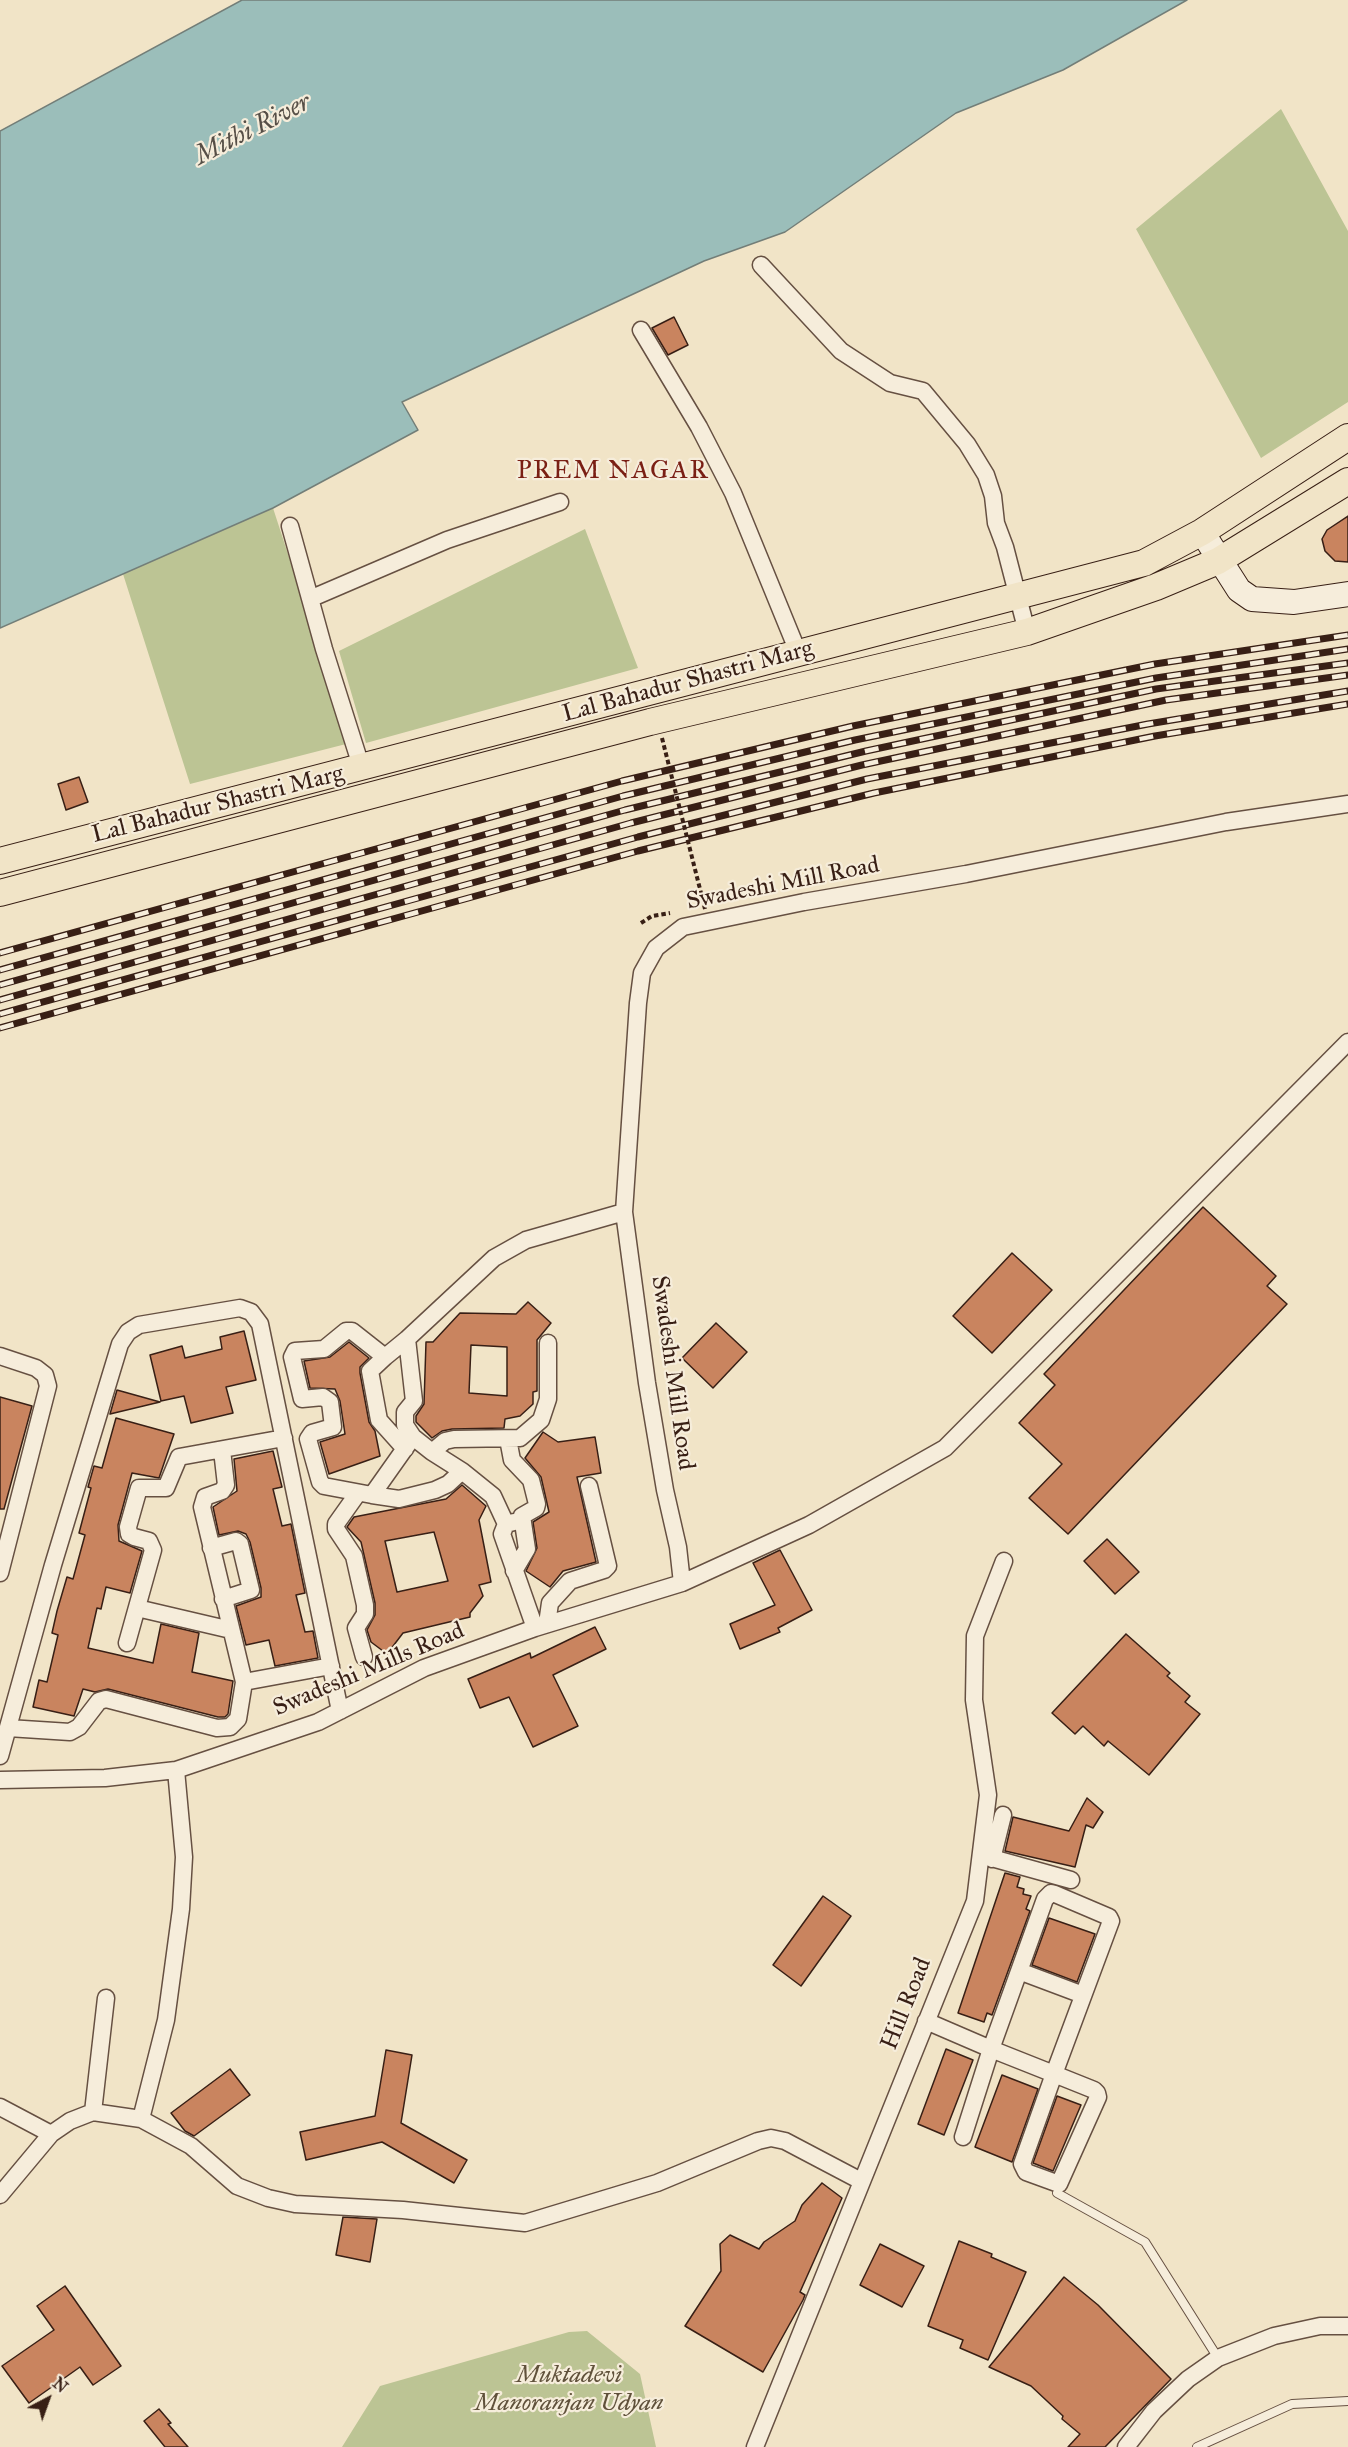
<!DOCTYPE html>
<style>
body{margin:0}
#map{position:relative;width:1348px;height:2447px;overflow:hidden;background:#f1e4c7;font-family:"IM FELL Great Primer",serif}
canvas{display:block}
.north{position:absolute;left:18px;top:2369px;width:60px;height:60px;-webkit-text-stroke:4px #f6eddb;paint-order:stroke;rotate:41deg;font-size:16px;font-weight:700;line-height:24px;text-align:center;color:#381f15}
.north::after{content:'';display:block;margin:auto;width:21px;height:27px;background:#381f15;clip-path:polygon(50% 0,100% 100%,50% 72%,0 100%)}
</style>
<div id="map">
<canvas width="1348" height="2447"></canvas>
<div class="north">N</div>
</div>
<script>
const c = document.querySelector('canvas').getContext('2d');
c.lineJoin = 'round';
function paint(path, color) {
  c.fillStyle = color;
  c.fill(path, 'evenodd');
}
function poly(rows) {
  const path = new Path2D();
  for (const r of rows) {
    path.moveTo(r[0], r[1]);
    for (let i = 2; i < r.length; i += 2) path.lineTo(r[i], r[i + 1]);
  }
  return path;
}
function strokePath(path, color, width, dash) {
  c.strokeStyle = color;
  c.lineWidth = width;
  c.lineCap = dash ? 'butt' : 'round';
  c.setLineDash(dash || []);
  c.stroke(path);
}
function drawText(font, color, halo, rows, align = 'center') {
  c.font = font + ' "IM FELL Great Primer",serif';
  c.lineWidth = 4.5;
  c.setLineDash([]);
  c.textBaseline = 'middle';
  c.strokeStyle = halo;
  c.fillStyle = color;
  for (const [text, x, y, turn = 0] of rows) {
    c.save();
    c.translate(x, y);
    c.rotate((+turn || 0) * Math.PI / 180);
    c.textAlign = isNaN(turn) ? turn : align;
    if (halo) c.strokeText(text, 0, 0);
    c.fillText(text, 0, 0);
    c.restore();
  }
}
const green = poly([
 [1281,109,1348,231,1348,402,1261,458,1136,229],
 [273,508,322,659,346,744,190,784,123,574],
 [585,529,638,668,366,743,339,651],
 [587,2331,640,2374,656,2447,342,2447,380,2386,569,2332]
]);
const water = poly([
 [242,0,1187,0,1063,70,956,113,785,232,704,261,402,402,418,430,273,508,0,628,0,131,242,0]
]);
const building = poly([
 [674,317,688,345,668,355,652,328,674,317],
 [1348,516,1348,562,1335,561,1325,551,1322,539,1327,530,1348,516],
 [79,777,88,802,66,810,58,784,79,777],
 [1203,1207,1276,1276,1267,1286,1287,1304,1068,1534,1029,1498,1062,1464,1019,1423,1055,1385,1044,1374,1203,1207],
 [1012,1253,1052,1290,992,1353,953,1316,1012,1253],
 [528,1302,551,1323,537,1340,537,1391,533,1392,533,1404,520,1416,505,1419,504,1428,452,1429,442,1431,432,1438,416,1422,416,1416,424,1404,426,1342,433,1342,460,1313,516,1314,528,1302],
 [471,1345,507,1347,507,1396,469,1393,471,1345],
 [716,1323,747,1352,713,1388,682,1358,716,1323],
 [244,1331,256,1380,226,1387,233,1413,191,1423,184,1396,161,1401,150,1355,182,1346,185,1358,222,1349,220,1337,244,1331],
 [349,1342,369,1358,360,1367,360,1373,369,1422,375,1431,380,1456,329,1474,320,1442,345,1434,340,1401,335,1389,310,1388,304,1361,330,1357,349,1342],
 [117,1390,160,1402,110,1414,117,1390],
 [0,1397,32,1406,4,1509,0,1509,0,1397],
 [116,1418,174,1434,159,1478,132,1473,118,1525,119,1541,142,1551,130,1593,106,1587,101,1609,97,1608,88,1648,153,1663,161,1624,199,1633,192,1672,233,1681,228,1714,225,1717,218,1717,108,1689,95,1692,83,1689,74,1716,33,1707,39,1680,47,1682,58,1635,52,1633,57,1611,67,1577,73,1579,85,1535,79,1533,91,1488,88,1487,94,1466,102,1468,116,1418],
 [543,1432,558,1442,595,1437,601,1473,577,1477,596,1562,563,1571,550,1587,526,1571,537,1548,533,1522,549,1512,541,1477,525,1458,543,1432],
 [273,1451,282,1487,273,1489,282,1526,291,1524,305,1593,296,1595,305,1632,313,1631,318,1658,275,1666,269,1640,246,1645,236,1606,261,1597,261,1588,250,1542,246,1534,238,1531,219,1535,213,1507,237,1491,234,1459,273,1451],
 [462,1485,486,1506,479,1520,491,1582,479,1585,483,1596,470,1613,470,1617,403,1633,387,1654,371,1642,367,1630,375,1615,375,1603,361,1542,347,1527,354,1517,446,1499,462,1485],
 [434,1532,448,1581,397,1592,385,1541,434,1532],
 [1107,1539,1139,1572,1115,1594,1084,1561,1107,1539],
 [780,1550,812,1610,778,1628,780,1632,740,1649,730,1624,775,1605,753,1563,780,1550],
 [595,1627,606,1649,553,1675,578,1726,533,1747,509,1697,480,1708,468,1679,530,1653,531,1658,595,1627],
 [1126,1634,1170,1673,1167,1676,1190,1696,1185,1702,1200,1714,1149,1775,1108,1741,1104,1746,1083,1726,1075,1734,1052,1713,1126,1634],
 [1087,1798,1103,1812,1093,1828,1086,1825,1075,1867,1005,1851,1013,1817,1069,1831,1087,1798],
 [1005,1873,1020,1877,1017,1887,1024,1889,1023,1894,1031,1896,1026,1909,1030,1911,992,2015,987,2013,984,2022,958,2013,1005,1873],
 [823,1896,851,1916,801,1986,773,1965,823,1896],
 [1049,1918,1095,1934,1077,1982,1032,1965,1049,1918],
 [946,2049,973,2060,944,2135,918,2124,946,2049],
 [386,2050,412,2055,401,2123,467,2160,454,2183,382,2142,306,2160,300,2132,375,2116,386,2050],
 [230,2069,250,2095,194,2136,185,2131,171,2113,230,2069],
 [1002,2075,1038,2089,1012,2162,975,2147,1002,2075],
 [1057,2096,1081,2105,1053,2171,1033,2163,1057,2096],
 [822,2183,842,2198,800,2292,805,2295,803,2300,763,2372,685,2326,721,2271,720,2244,730,2235,759,2249,764,2242,795,2221,802,2205,822,2183],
 [343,2217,377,2219,370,2262,336,2255,343,2217],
 [959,2241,992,2254,991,2257,1026,2272,988,2360,960,2348,963,2340,928,2326,959,2241],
 [880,2244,924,2266,902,2307,860,2285,880,2244],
 [1064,2277,1098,2305,1171,2379,1105,2447,1068,2447,1080,2434,1062,2419,1063,2416,1031,2386,989,2367,1064,2277],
 [65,2286,121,2366,93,2385,80,2367,29,2403,2,2366,54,2330,37,2306,65,2286],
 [159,2409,171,2423,168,2424,188,2447,165,2447,144,2421,159,2409]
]);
const path = poly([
 [641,923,652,916,670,913]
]);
const lane = poly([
 [1057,2193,1145,2242,1218,2358],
 [1197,2447,1292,2404,1348,2401]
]);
const street = poly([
 [761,265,841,351,890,383,923,391,967,444,986,475,993,496,996,523,1005,547,1027,632],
 [641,330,699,427,733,493,798,652],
 [290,526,324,649,362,769],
 [312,598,447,540,560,502],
 [407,1339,385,1357,352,1331,346,1331,324,1349,295,1351,292,1357,302,1399,323,1397,330,1402,333,1427,312,1433,308,1439,320,1482,324,1486,372,1495,413,1437],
 [548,1343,548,1399,541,1420,520,1438,454,1439,445,1441,432,1452,413,1437,405,1425,405,1412,414,1401,407,1339,494,1258,526,1240,624,1212],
 [0,1356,36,1368,45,1375,48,1386,0,1573],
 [385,1357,370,1371,379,1420,405,1449],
 [508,1439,512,1460,531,1480,537,1504,536,1508,522,1516,527,1549,514,1571],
 [222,1450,226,1485,222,1491,205,1497,202,1507,244,1682],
 [432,1452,462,1471],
 [358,1493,336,1524,336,1529,354,1556,365,1605,365,1614,356,1628,364,1657],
 [372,1495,399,1499,435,1490,448,1484,462,1471,493,1496,506,1524],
 [514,1522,506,1524,502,1534,535,1628],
 [211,1548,236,1541,240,1544,251,1590,223,1599],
 [682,1583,678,1547,665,1490,647,1383,624,1212,638,1003,642,973,656,948,683,927,804,902,966,874,1226,822,1348,804],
 [137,1608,231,1630],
 [547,1624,550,1603,570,1581,604,1570,608,1566,589,1486],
 [127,1643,153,1550,149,1541,134,1537,129,1534,128,1527,139,1488,166,1488,179,1457,284,1438],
 [8,1728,70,1732,79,1727,99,1701,106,1699,217,1728,230,1727,238,1719,244,1682,331,1666],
 [0,1756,53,1565,120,1344,128,1332,139,1325,240,1308,251,1312,260,1324,340,1711],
 [0,1780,105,1778,176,1770,318,1722,424,1668,535,1628,682,1583,809,1525,945,1448,1348,1042],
 [981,1855,1071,1880],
 [992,1859,1003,1815],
 [1019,1971,1083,1995],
 [926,2021,991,2049,1054,2074,1094,2090,1097,2093,1098,2097,1059,2184,1026,2172,1022,2164,1054,2074,1111,1921,1109,1917,1055,1894,1051,1893,1045,1899,991,2049,963,2137],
 [0,2107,51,2134],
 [93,2112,106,1998],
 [141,2119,166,2020,181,1909,184,1857,176,1770],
 [0,2195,51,2134,70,2121,93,2112,141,2119,191,2146,237,2186,268,2198,295,2204,403,2210,525,2223,657,2183,758,2141,771,2138,785,2141,861,2181],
 [755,2447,975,1901,988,1795,974,1700,975,1636,1004,1561],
 [1126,2447,1154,2411,1188,2379,1218,2358,1274,2336,1320,2326,1348,2326]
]);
const secondary = poly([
 [1202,532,1239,590,1252,599,1294,602,1348,594]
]);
const primary = poly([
 [0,861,1144,563,1202,532,1348,437],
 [0,893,650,722,1027,632,1156,587,1218,561,1348,481]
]);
const rail = poly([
 [0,953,622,781,853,726,1155,664,1348,635],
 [0,970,623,796,855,740,1156,678,1348,649],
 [0,985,625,810,866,751,1156,689,1348,663],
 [0,1000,631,823,862,765,1166,700,1348,675],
 [0,1014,638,837,867,779,1148,724,1348,691],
 [0,1028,638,851,874,793,1155,736,1348,704]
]);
const pathBridge = poly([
 [662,738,705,909]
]);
const streetNames = [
 ["Lal Bahadur Shastri Marg",688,682,-15],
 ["Lal Bahadur Shastri Marg",218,805,-14],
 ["Swadeshi Mill Road",783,884,-11],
 ["Swadeshi Mill Road",672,1373,82],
 ["Swadeshi Mills Road",369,1670,-23],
 ["Hill Road",907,2004,-68]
];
const parkNames = [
 ["Muktadevi",569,2376],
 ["Manoranjan Udyan",569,2404]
];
const waterNames = [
 ["Mithi River",253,130,-27]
];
const neighbourhoodNames = [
 ["PREM NAGAR",613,472]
];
paint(green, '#bcc494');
paint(water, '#9bbeba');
strokePath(water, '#737e78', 1.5);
paint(building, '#c9845f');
strokePath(building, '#381f15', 1.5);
strokePath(lane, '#665042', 10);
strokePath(street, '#665042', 19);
strokePath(secondary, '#381f15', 26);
strokePath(primary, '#381f15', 28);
strokePath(path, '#381f15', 4, [4.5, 3]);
strokePath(lane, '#f6eddb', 8);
strokePath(street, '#f6eddb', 16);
strokePath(secondary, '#f6eddb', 24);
strokePath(primary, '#f1e4c7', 26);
strokePath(rail, '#381f15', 7);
strokePath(rail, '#f6eddb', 4.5, [14]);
strokePath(pathBridge, '#381f15', 4, [4.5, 3]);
drawText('24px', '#381f15', '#f6eddb', streetNames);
drawText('italic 24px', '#60513b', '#f6eddb', parkNames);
drawText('italic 26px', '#564f47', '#f6eddb', waterNames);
c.letterSpacing = '1.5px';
drawText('26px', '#7a1f14', '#f6eddb', neighbourhoodNames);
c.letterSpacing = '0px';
</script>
